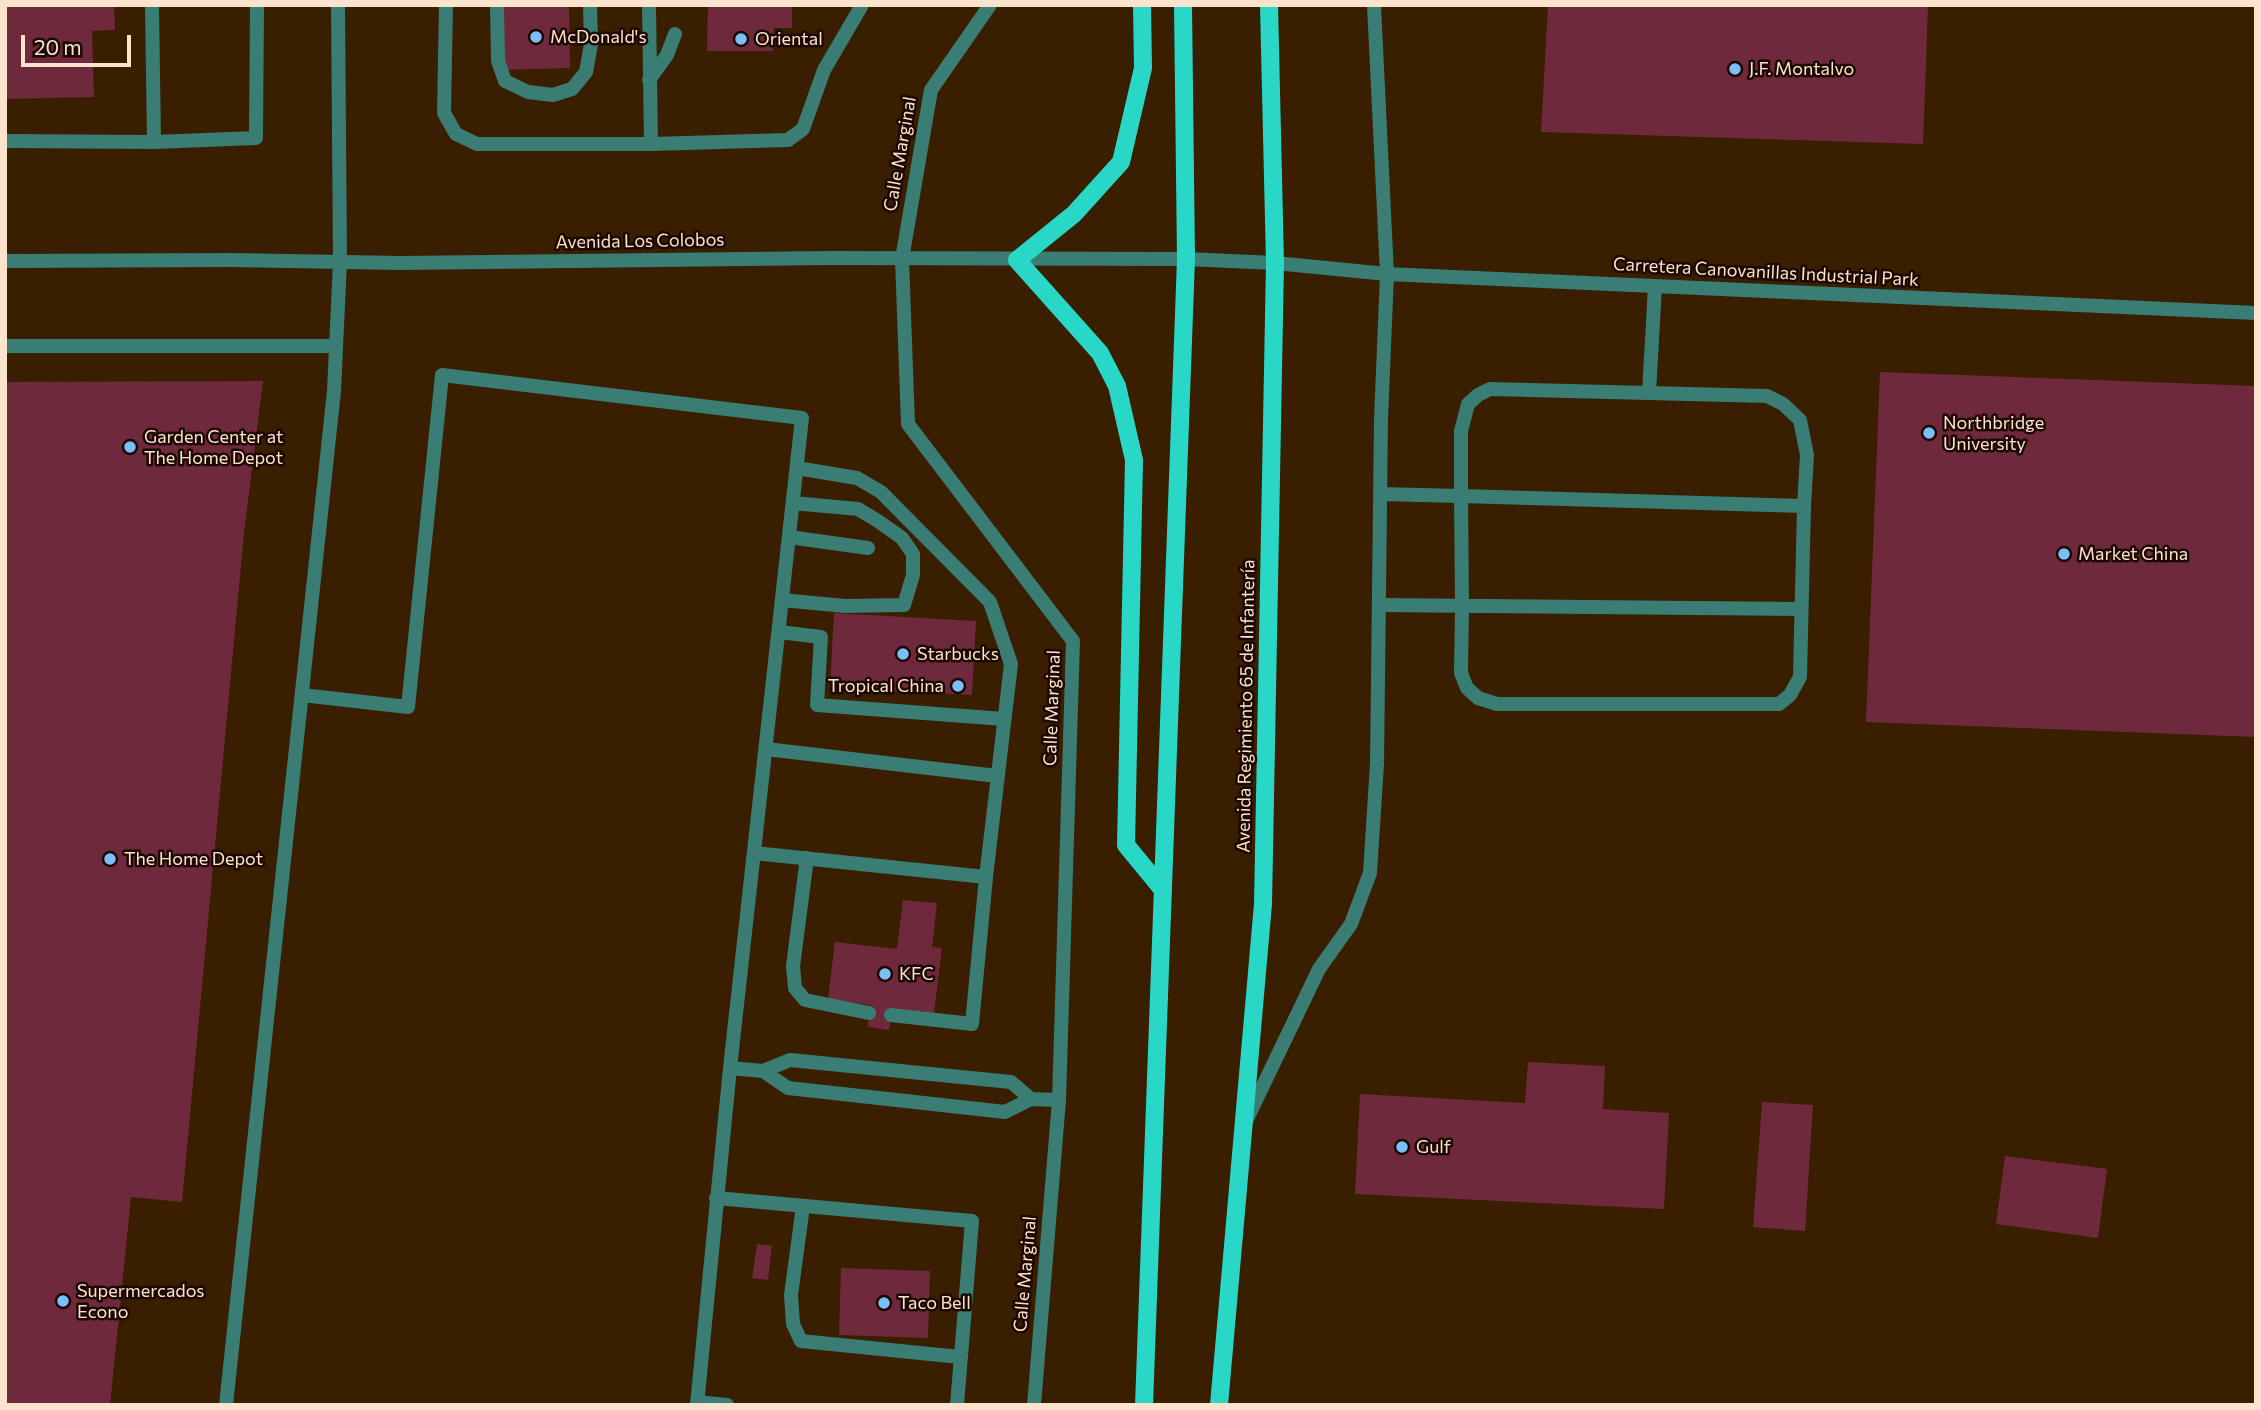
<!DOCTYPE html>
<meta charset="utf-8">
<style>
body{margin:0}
#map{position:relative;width:2261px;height:1410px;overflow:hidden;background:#391e00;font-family:Commissioner,sans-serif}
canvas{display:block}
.frame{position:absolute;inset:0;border:7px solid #fce3cd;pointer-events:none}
.scale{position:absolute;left:21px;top:35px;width:110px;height:32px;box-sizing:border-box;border:4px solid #fce3cd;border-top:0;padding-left:9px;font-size:21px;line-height:24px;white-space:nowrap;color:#fce3cd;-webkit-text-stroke:5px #1c0800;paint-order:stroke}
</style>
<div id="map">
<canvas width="2261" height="1410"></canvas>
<div class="frame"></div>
<div class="scale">20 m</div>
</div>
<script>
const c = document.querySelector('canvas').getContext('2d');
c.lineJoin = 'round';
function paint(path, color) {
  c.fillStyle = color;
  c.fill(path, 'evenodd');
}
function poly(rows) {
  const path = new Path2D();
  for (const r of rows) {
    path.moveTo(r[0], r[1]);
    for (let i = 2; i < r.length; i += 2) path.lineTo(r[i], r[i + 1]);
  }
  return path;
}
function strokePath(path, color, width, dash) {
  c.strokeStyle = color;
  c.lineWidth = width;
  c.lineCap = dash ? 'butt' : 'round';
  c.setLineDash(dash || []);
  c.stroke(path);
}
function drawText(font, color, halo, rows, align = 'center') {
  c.font = font + ' Commissioner,sans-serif';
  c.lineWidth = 5;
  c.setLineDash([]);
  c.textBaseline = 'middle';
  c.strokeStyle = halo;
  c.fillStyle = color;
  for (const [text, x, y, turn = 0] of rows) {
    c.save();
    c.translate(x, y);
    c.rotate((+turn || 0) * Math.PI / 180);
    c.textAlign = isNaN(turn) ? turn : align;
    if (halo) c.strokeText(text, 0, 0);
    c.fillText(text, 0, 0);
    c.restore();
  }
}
const building = poly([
 [5,5,114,5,115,30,92,31,94,97,5,99],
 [502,5,569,5,570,68,503,70],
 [708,5,792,5,792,28,774,28,773,51,707,51],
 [1548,5,1928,5,1923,144,1541,132],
 [1880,372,2256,386,2256,737,1866,722],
 [263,381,244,533,182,1202,131,1197,110,1405,5,1405,5,382],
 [834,613,976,621,972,695,830,687],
 [903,900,937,903,932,947,942,948,934,1013,892,1008,889,1030,868,1027,870,1005,828,999,835,942,897,949],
 [1528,1062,1605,1066,1603,1109,1669,1113,1664,1209,1355,1194,1360,1094,1525,1103],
 [1762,1102,1813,1105,1805,1231,1753,1227],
 [2005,1156,2107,1169,2098,1238,1996,1224],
 [757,1244,772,1246,768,1280,752,1278],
 [841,1268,930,1271,928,1338,839,1335]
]);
const lane = poly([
 [446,5,444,113,456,134,477,144,651,144],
 [497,5,498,61,505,81,528,92,553,95,572,89,586,72,591,44,590,5],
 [649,5,651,144,788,140,803,129,824,70,862,5],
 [649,80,667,55,675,34],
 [5,141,154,142,152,5],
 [154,142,256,138,257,5],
 [5,346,336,346],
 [1649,393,1655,286],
 [797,468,857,478,881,492,990,602,1011,664,986,877],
 [1380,494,1461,496,1804,506,1807,455,1800,420,1783,404,1767,396,1490,389,1478,395,1468,404,1461,431,1461,496,1462,606,1461,673,1467,688,1478,698,1497,704,1779,704,1790,695,1800,677,1804,506],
 [789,537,868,548],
 [782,600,845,606,904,605,913,575,913,554,902,538,878,521,858,509,793,503],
 [1379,605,1801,609],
 [779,632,821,637,817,705,1004,719],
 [302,695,408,707,442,375,802,418,730,1068,697,1405],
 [766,749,997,776],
 [754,853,986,877,972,1024,891,1015],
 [807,858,793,966,795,988,805,1000,869,1013],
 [730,1068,763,1071,790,1060,1011,1082,1031,1099],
 [763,1071,788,1088,1005,1112,1031,1099,1059,1100],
 [716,1198,972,1221,957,1405],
 [803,1206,791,1295,793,1324,801,1341,960,1357],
 [697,1402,727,1405],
 [226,1405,334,391,340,262,338,5]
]);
const street = poly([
 [990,5,931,90,902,259,908,424,1073,641,1059,1100,1034,1405],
 [5,261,231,260,401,263,831,258,1186,259,1275,263,1387,274,2256,313],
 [1246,1121,1319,969,1351,924,1370,873,1377,764,1381,419,1387,274,1374,5]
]);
const primary = poly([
 [1142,5,1143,68,1121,162,1074,214,1017,260,1100,353,1117,386,1134,460,1126,845,1163,890],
 [1144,1405,1186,259,1183,5],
 [1219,1405,1263,904,1275,263,1269,5]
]);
const markers = [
 [536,37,7,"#7abff8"],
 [741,39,7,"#7abff8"],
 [1735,69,7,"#7abff8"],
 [1929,433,7,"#7abff8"],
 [130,447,7,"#7abff8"],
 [2064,554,7,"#7abff8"],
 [903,654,7,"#7abff8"],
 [958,686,7,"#7abff8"],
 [110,859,7,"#7abff8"],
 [885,974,7,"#7abff8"],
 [1402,1147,7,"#7abff8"],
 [63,1301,7,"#7abff8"],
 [884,1303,7,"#7abff8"]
];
const poiNames = [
 ["McDonald's",550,37],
 ["Oriental",755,39],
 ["J.F. Montalvo",1749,69],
 ["Northbridge",1943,423],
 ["University",1943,444],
 ["Garden Center at",144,437],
 ["The Home Depot",144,458],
 ["Market China",2078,554],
 ["Starbucks",917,654],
 ["Tropical China",944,686,"right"],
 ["The Home Depot",124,859],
 ["KFC",899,974],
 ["Gulf",1416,1147],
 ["Supermercados",77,1291],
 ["Econo",77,1312],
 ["Taco Bell",898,1303]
];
const streetNames = [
 ["Calle Marginal",900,154,-80],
 ["Avenida Los Colobos",640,241,-1],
 ["Carretera Canovanillas Industrial Park",1766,272,3],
 ["Avenida Regimiento 65 de Infantería",1246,706,-89],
 ["Calle Marginal",1052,708,-88],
 ["Calle Marginal",1025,1274,-85]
];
paint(building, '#6f293d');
strokePath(lane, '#397d75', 14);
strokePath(street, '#397d75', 14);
strokePath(primary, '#29d7c7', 18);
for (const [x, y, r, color] of markers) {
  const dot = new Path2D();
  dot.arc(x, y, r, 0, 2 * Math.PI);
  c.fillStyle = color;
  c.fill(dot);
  strokePath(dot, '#1c0800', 2.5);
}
drawText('18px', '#fce3cd', '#1c0800', poiNames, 'left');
drawText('18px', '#fce3cd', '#1c0800', streetNames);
</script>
